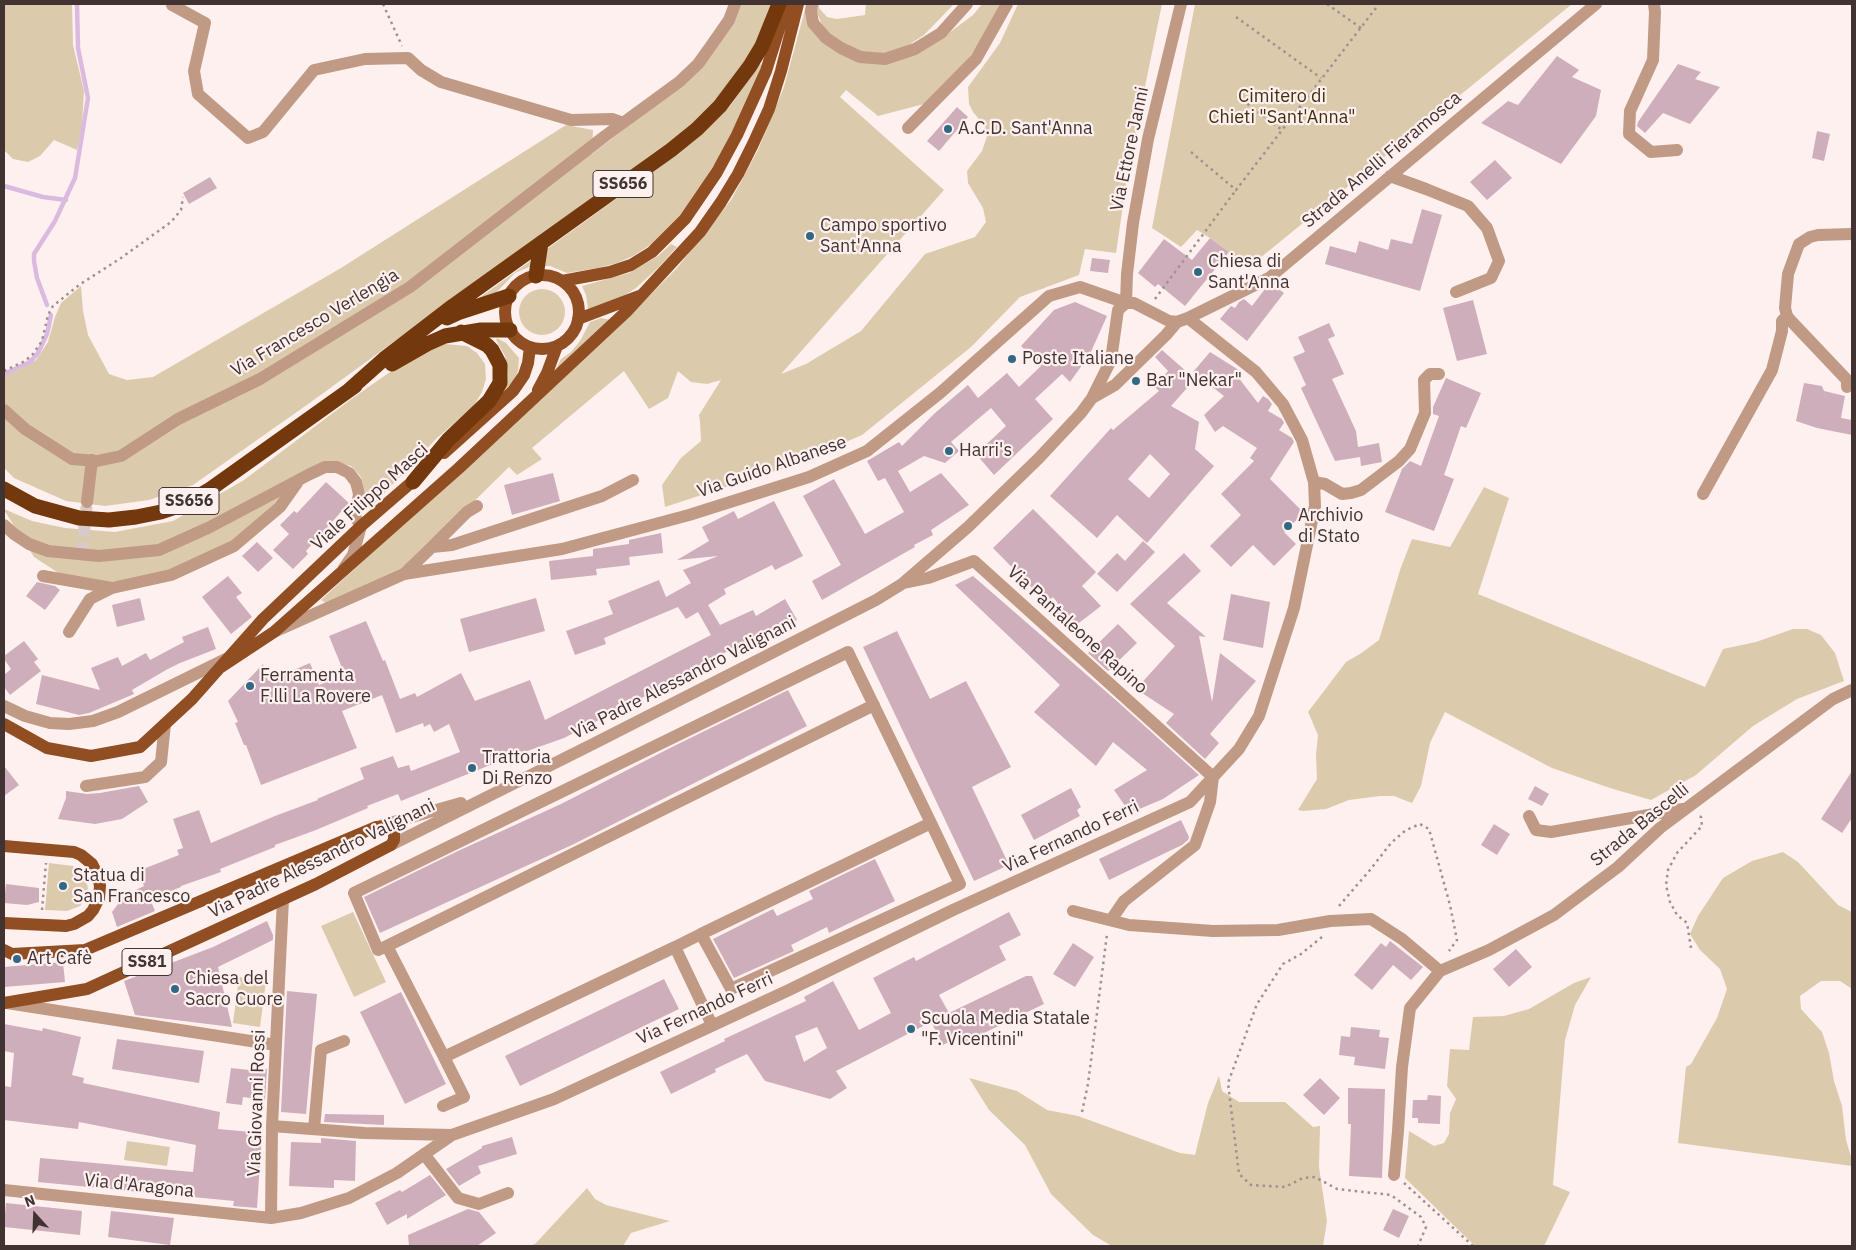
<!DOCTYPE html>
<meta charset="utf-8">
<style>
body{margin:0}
#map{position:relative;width:1856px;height:1250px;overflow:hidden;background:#fef0ef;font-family:"IBM Plex Sans",sans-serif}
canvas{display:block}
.frame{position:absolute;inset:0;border:5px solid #413332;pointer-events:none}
.north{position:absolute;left:10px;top:1190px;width:50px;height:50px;-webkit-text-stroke:4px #fef0ef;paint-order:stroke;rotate:340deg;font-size:14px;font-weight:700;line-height:20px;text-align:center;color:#413332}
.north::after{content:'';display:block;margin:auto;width:18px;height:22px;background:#413332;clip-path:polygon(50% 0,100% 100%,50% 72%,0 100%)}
</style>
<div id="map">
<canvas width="1856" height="1250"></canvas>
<div class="frame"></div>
<div class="north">N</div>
</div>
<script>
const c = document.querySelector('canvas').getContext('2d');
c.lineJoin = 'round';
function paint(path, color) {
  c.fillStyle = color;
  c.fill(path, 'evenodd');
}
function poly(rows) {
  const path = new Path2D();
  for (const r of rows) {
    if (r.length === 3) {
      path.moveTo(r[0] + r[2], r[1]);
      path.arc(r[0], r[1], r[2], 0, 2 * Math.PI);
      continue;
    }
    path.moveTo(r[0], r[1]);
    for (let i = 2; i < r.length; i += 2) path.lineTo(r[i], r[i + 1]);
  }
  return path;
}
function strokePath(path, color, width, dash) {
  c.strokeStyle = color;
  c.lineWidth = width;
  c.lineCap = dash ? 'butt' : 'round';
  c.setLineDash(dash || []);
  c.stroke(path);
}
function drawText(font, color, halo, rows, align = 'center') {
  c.font = font + ' "IBM Plex Sans",sans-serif';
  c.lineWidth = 4.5;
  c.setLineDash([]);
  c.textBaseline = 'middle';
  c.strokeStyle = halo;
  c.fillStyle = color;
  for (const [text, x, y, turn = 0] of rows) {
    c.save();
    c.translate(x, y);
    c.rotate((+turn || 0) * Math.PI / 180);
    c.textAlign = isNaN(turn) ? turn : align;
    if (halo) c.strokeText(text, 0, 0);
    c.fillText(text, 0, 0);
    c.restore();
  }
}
const green = poly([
 [4,4,72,4,73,45,84,91,82,125,77,150,54,140,40,156,28,162,13,159,4,150],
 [739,4,777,4,762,41,728,91,676,140,591,198,311,402,193,485,149,500,105,506,66,501,14,478,4,468,4,376,20,369,36,360,48,342,55,317,61,303,81,286,83,311,88,335,109,374,127,380,153,377,341,268,566,125,593,130,592,154,661,101],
 [817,4,819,4,819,8,827,17,837,19,865,15,866,4,954,4,924,35,901,50,870,56,831,37,822,25,816,10],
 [982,4,1001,4,990,25,964,66,924,104,878,116,846,90,840,97,944,190,781,374,806,364,861,331,925,254,975,237,986,222,983,208,968,183,967,171,982,151,987,136,985,126,973,112,969,104,968,87,1000,43,1018,4,1162,4,1129,164,1116,253,1085,249,1079,275,1020,297,971,347,862,435,793,465,665,507,662,485,681,458,701,441,700,422,699,415,721,380,707,384,691,382,678,371,668,398,649,409,624,371,532,448,542,459,517,475,509,467,402,572,326,603,321,600,434,495,617,328,677,268,731,200,758,150,784,87,806,6,812,24,873,61,945,36,973,15],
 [1195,4,1572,4,1249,267,1210,238,1197,230,1181,247,1152,228],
 [760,64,762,65,753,90,727,145,683,214,658,240,633,256,617,263,598,268,567,273,550,266,529,267,515,273,493,296,475,301,656,170,695,140,730,106],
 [671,244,677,247,659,267,636,288,619,299,588,309,586,295,582,286,629,273,658,256],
 [542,312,23],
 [601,318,611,320,553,375,561,359,571,352,580,341,590,322],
 [497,338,506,343,519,358,518,371,512,383,506,389,508,374,507,367,505,356,496,340],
 [445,344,467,346,477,353,485,364,486,379,482,392,473,407,437,438,369,509,361,477,351,466,332,462,314,468,275,509,238,540,178,569,136,580,94,583,60,574,34,557,4,510,4,509,32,521,65,528,115,532,173,521,244,480,350,400,400,365,427,350],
 [1484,487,1509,498,1478,594,1705,687,1723,649,1756,642,1793,629,1807,629,1821,635,1835,653,1844,681,1797,699,1753,726,1696,775,1651,800,1610,788,1552,768,1445,712,1430,743,1421,786,1412,803,1394,796,1380,796,1349,800,1326,809,1303,811,1298,810,1317,779,1316,755,1318,735,1308,712,1346,662,1360,654,1379,640,1400,570,1412,539,1450,547],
 [1783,852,1798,862,1838,905,1852,912,1852,989,1840,981,1821,981,1800,996,1801,1009,1822,1032,1829,1053,1834,1081,1842,1106,1846,1140,1852,1160,1852,1166,1678,1143,1686,1067,1691,1064,1717,1018,1727,989,1720,969,1700,950,1690,934,1698,916,1723,878,1752,861],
 [49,863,73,866,84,875,88,888,84,900,80,906,67,911,45,910],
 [353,912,386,982,354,997,321,926],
 [239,977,266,981,260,1027,233,1023],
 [1591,977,1575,1005,1565,1040,1553,1185,1570,1192,1544,1246,1475,1246,1405,1178,1409,1131,1434,1146,1444,1143,1449,1134,1450,1113,1456,1099,1447,1086,1450,1049,1469,1050,1473,1017,1504,1016,1529,1009,1574,983],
 [1219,1076,1222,1091,1239,1102,1285,1102,1313,1127,1320,1126,1319,1167,1327,1221,1323,1246,1112,1246,1093,1235,1051,1194,1025,1145,989,1110,969,1078,1017,1091,1047,1110,1078,1116,1180,1153,1195,1155,1208,1103],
 [127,1141,170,1147,167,1166,124,1160],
 [587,1188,595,1199,606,1205,670,1221,631,1233,623,1246,529,1246,535,1244]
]);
const stream = poly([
 [4,186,43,197,66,200],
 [47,305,37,278,34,261,34,254,55,221,75,178,88,98,78,48,77,4],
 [4,374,30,362,38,353,47,334,51,315]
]);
const building = poly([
 [1557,56,1579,70,1572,77,1601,90,1596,116,1561,164,1481,123,1508,101,1518,105],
 [1678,64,1701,72,1695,79,1720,87,1690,124,1663,113,1645,133,1637,126,1638,122],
 [957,107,968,117,939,151,927,141],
 [1817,131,1830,134,1824,161,1812,158],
 [1495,160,1512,178,1487,200,1470,182],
 [210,177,217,188,189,204,183,193],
 [1422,209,1442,215,1420,291,1325,264,1330,246,1356,253,1359,241,1388,250,1391,239,1412,244],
 [1210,238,1229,252,1185,306,1158,284,1155,287,1138,273,1164,239,1192,260],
 [1092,258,1110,260,1108,273,1090,271],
 [1273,285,1284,293,1247,341,1220,319,1230,307,1231,306,1235,308,1239,302,1244,299,1252,306,1265,289],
 [1473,300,1487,354,1457,361,1443,308],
 [1075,302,1107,316,1090,354,1070,382,1062,374,1035,399,1053,419,994,475,976,454,1006,426,991,408,951,442,959,451,945,463,924,456,898,471,910,492,941,473,969,505,931,530,933,535,914,545,915,547,822,600,812,581,841,565,803,496,834,479,865,534,904,512,885,478,878,481,867,461,899,442,902,446,935,413,968,385,978,398,1007,373,1019,387,1041,366,1021,346,1054,310],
 [1329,323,1335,336,1328,339,1344,374,1332,379,1356,431,1358,447,1379,443,1382,462,1361,466,1360,457,1335,461,1301,388,1306,385,1293,357,1305,352,1298,337],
 [1162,350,1195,379,1171,406,1199,422,1195,449,1214,466,1147,543,1117,515,1097,538,1050,496,1111,428,1113,430,1159,391,1155,387,1168,371,1155,357],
 [1150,454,1170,474,1149,498,1128,479],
 [1210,352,1242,372,1238,377,1258,403,1263,396,1268,399,1272,404,1268,411,1282,419,1284,423,1279,430,1292,438,1294,442,1270,479,1304,513,1284,532,1296,544,1274,566,1253,545,1231,567,1210,546,1241,515,1221,494,1254,461,1250,458,1257,448,1223,426,1215,432,1204,415,1224,396,1193,372],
 [1446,378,1481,393,1466,428,1461,426,1444,475,1454,479,1434,531,1385,512,1402,469,1410,461,1421,466,1439,416,1433,414,1433,407],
 [1804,383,1822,386,1824,391,1845,396,1841,418,1852,420,1852,435,1817,428,1796,421],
 [553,473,560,501,512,515,504,485],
 [326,482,349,503,306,551,308,554,293,569,273,550,289,534,280,525,294,511,297,513],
 [774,501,803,556,775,570,772,565,724,589,726,594,708,605,720,625,753,610,756,616,785,599,797,620,773,634,771,631,722,654,723,656,564,738,505,759,401,801,398,794,367,806,368,808,316,830,275,845,275,847,220,869,221,872,181,886,181,887,150,899,155,911,117,927,112,912,124,896,144,886,138,871,179,855,177,850,183,848,173,819,199,810,211,843,275,816,318,800,317,799,364,779,360,768,393,756,398,768,409,765,411,771,460,752,449,724,434,732,430,724,424,727,423,723,396,733,382,695,342,711,357,748,261,785,246,745,244,745,235,723,238,722,228,701,263,664,268,681,310,663,319,685,345,675,329,636,366,621,383,661,385,660,400,699,415,693,417,697,461,673,475,701,530,680,545,720,711,635,698,612,686,619,678,607,604,638,606,644,575,655,566,631,613,614,608,601,659,580,666,597,691,583,683,570,718,556,677,560,709,541,702,527,734,511,738,519],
 [1033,509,1096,572,1082,586,1101,606,1075,626,1053,597,1047,603,993,548],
 [661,533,663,553,629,557,630,565,596,569,597,575,551,580,549,561,593,556,593,549,629,544,629,540],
 [1143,541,1155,552,1117,592,1097,574,1117,553,1125,561],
 [257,542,273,558,258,572,242,556],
 [1184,553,1201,571,1167,603,1206,637,1199,636,1212,702,1220,653,1256,681,1210,734,1219,743,1205,759,1166,723,1174,714,1136,689,1175,646,1130,604],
 [228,576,242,593,236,597,252,617,231,634,202,597],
 [973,576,1118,702,1199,775,1163,799,1130,813,1114,790,1147,770,1113,742,1096,766,1034,712,1060,685,955,585],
 [37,582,55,586,60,590,45,610,26,596],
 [1231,594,1270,602,1263,648,1223,640],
 [140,598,145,620,117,627,112,605],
 [536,598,545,631,469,652,460,619],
 [1118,624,1137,643,1108,671,1088,653],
 [208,627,216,649,180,663,166,670,132,690,134,694,89,713,79,715,36,704,42,675,100,690,91,668,118,657,122,666,146,653,150,660,184,642,182,637],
 [897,631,930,699,966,681,1011,767,972,787,1009,865,974,881,863,647],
 [24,641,38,659,34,662,41,671,10,695,4,687,4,675,11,669,4,659,4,656],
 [788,690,807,726,574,844,380,933,364,897,458,851,561,804,672,747],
 [4,766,19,785,4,796],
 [1852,771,1852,818,1842,833,1821,819],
 [139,786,148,802,122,819,95,824,58,819,66,798,66,791,87,794,100,793],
 [1535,786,1549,794,1542,806,1528,799],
 [1071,788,1081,807,1077,810,1080,816,1034,840,1021,815],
 [1181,820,1189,837,1188,840,1182,845,1109,880,1099,859],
 [1494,824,1510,834,1497,855,1481,845],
 [875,859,895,901,829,933,827,927,791,945,794,951,734,978,713,939,773,909,777,916,813,899,809,891],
 [6,884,39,888,39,902,27,905,4,903],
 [1009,912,1021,935,999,946,1006,960,939,995,949,1013,1026,976,1032,976,1044,1004,959,1045,956,1038,943,1045,931,1022,836,1071,847,1088,830,1099,765,1081,747,1054,715,1069,716,1072,671,1094,660,1072,725,1041,724,1039,806,1001,804,997,833,981,859,1030,891,1013,873,978,914,957,916,961],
 [817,1027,827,1048,804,1062,795,1036],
 [267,921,273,935,273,940,218,967,232,1027,135,1015,124,981,213,947],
 [1390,941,1423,967,1411,980,1393,965,1372,990,1354,975,1381,943,1386,947],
 [1073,943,1094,957,1075,987,1053,974],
 [1516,949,1532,967,1509,987,1493,969],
 [63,962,65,982,4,987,4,967],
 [664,979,679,1009,520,1086,505,1056],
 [287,991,317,994,306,1114,281,1112],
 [401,992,446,1084,405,1104,360,1012],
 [4,1024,42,1031,43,1028,81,1037,72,1075,84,1078,83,1083,220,1112,218,1129,262,1133,257,1208,233,1206,234,1201,38,1182,40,1158,193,1172,196,1145,79,1122,78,1129,4,1120,4,1086,11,1087,14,1053,4,1051],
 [1351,1027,1380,1030,1379,1037,1389,1038,1385,1069,1354,1065,1355,1057,1339,1055,1341,1036,1350,1037],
 [117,1039,204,1051,199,1083,112,1069],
 [250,1067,267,1069,265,1100,243,1097,242,1105,226,1103,231,1068,249,1070],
 [1320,1078,1340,1098,1324,1115,1303,1095],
 [1348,1088,1385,1089,1382,1178,1349,1176,1351,1124,1348,1124],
 [1428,1095,1441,1096,1440,1124,1418,1123,1418,1118,1412,1118,1413,1100,1427,1100],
 [325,1114,384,1115,384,1125,324,1122],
 [512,1137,517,1154,478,1166,481,1173,459,1186,446,1169,482,1148,482,1146],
 [321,1138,356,1141,355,1181,334,1180,334,1188,289,1186,291,1142,321,1143],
 [430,1175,446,1195,407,1219,407,1214,387,1225,375,1203,400,1190,402,1192],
 [6,1203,82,1211,80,1235,4,1227],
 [468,1209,479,1212,496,1233,477,1246,409,1246,408,1235],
 [1393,1209,1409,1216,1399,1238,1383,1230],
 [111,1211,174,1218,170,1245,108,1237]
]);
const minorTunnel = poly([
 [82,554,87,502]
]);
const path = poly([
 [383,4,402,46],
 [1327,4,1361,28],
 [1236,17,1321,78],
 [1237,96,1282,130],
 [1191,152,1236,190,1379,4],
 [1155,299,1236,190],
 [4,371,25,361,33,354,42,341,48,315,53,306,79,285,121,258,171,222,181,210,183,197],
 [1339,906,1370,870,1391,843,1406,830,1420,824,1429,829,1450,905,1457,940,1449,951],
 [42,910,46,863],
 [1322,937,1301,954,1283,964,1257,1004,1228,1083,1239,1174,1251,1185,1285,1187,1303,1178,1315,1177,1337,1189,1391,1195,1421,1217,1426,1227,1418,1246],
 [1691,948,1687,923,1677,915,1670,902,1666,885,1668,870,1677,853,1702,826,1701,817,1698,816],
 [1082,1112,1088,1084,1107,934],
 [1404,1183,1473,1246]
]);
const minor = poly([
 [812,4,811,11,813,23,826,38,841,48,860,57,885,59,915,49,941,33,967,4],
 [1654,4,1655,12,1653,60,1630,111,1629,134,1651,152,1677,150],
 [172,5,205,23,194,71,198,94,248,138,263,132,314,70,365,59,408,58,421,70,441,82,571,120,612,119,623,123],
 [908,128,976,59,1007,4],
 [1390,176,1426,189,1468,206,1487,228,1499,261,1491,278,1456,292],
 [1126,303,1127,274,1133,223,1148,139,1181,4],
 [1847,387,1847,380,1792,322,1787,316,1785,308,1788,274,1799,244,1810,237,1818,235,1852,234],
 [1092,398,1115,385,1166,335,1177,322],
 [4,410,25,429,72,459,97,461,121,456,178,419,260,379,410,287,605,136,679,82,698,64,713,43,729,20,735,4],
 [1314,482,1325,484,1342,494,1351,493,1361,490,1399,461,1410,449,1425,413,1424,380,1430,374,1439,374],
 [1703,494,1772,370,1782,331,1782,321,1787,316],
 [87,502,92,460],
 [4,525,14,534,29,544,48,551,99,556,159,550,210,527,310,474,325,467,337,467,349,473,356,482,359,494,355,517,361,526,353,555,344,568],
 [432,547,467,512,477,506],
 [404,574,432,547,452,545,602,496,633,480],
 [43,576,112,588,171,575,234,546,280,507,297,483],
 [904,583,928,578,974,561,1213,777,1210,802,1195,845,1124,901,1111,920],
 [276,631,404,574,562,549,689,515,809,477,867,451,940,393,1049,296,1080,287,1126,303,1134,303,1169,321,1177,322,1188,318,1269,278,1596,4],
 [69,632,90,599,112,588],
 [4,706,25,716,50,723,69,724,93,721,118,712,228,658],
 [86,786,145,777,161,762,165,724],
 [1529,816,1536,830,1551,832,1683,809],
 [383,825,461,803],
 [391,845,593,744,876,600,902,584,968,527,1039,458,1081,413,1092,398,1111,360,1118,310,1126,303],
 [1073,911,1129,925,1213,931,1278,930,1330,921,1371,919,1402,939,1440,971],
 [387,946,378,950,354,893,848,652,931,823,960,884,731,989,701,934,931,823],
 [675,947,701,934],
 [7,1003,276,1045],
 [712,1025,675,947,444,1057,387,946,874,705],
 [443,1106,464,1097,444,1057],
 [272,1126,364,1133,452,1135,554,1099,789,990,953,910,1190,802,1239,749,1259,716,1294,608,1315,506,1314,482,1302,440,1283,404,1256,372,1188,318],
 [314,1129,321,1050,344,1041],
 [424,1154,458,1198,479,1204,508,1193],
 [1394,1175,1398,1131,1402,1067,1410,1008,1440,971,1489,950,1554,915,1618,867,1660,828,1833,699,1852,690],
 [4,1190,271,1218,301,1213,349,1198,397,1173,452,1135],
 [271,1218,272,1126,283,899]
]);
const major = poly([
 [542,312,37],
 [562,281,610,272,631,265,652,252,685,219,717,172,737,135,766,71,787,4],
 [578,319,639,296],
 [538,390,547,373,557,346],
 [444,453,513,391,524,375,528,363,530,347],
 [221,667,274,632,459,468,628,310,700,232,721,202,738,174,753,144,769,109,781,71,798,4],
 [4,724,47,748,91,756,140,747,192,699,263,619,361,526,420,475],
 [4,846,74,852,81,855,92,864,98,876,100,886,99,898,93,910,88,916,74,924,66,926,4,923],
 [4,950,12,954,85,950,376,827,387,826,393,830,394,834,394,840,391,845,316,884,87,989,4,1003]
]);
const highway = poly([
 [536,276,541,243],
 [447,318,460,312,509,296],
 [392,364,427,344,445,336,481,330,510,330],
 [348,391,384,359,453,306,671,150,697,129,720,106,750,66,762,46,779,4],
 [413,482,448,440,489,401,500,383,500,365,492,350,487,345,461,332],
 [4,489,35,506,79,518,109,520,136,517,161,512,185,504,209,490,355,386]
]);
const markers = [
 [948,129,5,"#326884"],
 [810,236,5,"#326884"],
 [1198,272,5,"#326884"],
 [1012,359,5,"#326884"],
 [1136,381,5,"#326884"],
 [949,451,5,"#326884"],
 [1288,526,5,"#326884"],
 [250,686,5,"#326884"],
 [472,768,5,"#326884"],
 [63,886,5,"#326884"],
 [17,959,5,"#326884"],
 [175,989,5,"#326884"],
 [911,1029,5,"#326884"]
];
const shields = [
 [623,184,60],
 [189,501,60],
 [147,962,50]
];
const shieldNames = [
 ["SS656",623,184],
 ["SS656",189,501],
 ["SS81",147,962]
];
const parkNames = [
 ["Cimitero di",1282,97],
 ["Chieti \"Sant'Anna\"",1282,118]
];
const poiNames = [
 ["A.C.D. Sant'Anna",958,129],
 ["Campo sportivo",820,226],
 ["Sant'Anna",820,247],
 ["Chiesa di",1208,262],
 ["Sant'Anna",1208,283],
 ["Poste Italiane",1022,359],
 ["Bar \"Nekar\"",1146,381],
 ["Harri's",959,451],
 ["Archivio",1298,516],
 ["di Stato",1298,537],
 ["Ferramenta",260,676],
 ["F.lli La Rovere",260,697],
 ["Trattoria",482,758],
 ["Di Renzo",482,779],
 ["Statua di",73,876],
 ["San Francesco",73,897],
 ["Art Cafè",27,959],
 ["Chiesa del",185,979],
 ["Sacro Cuore",185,1000],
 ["Scuola Media Statale",921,1019],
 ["\"F. Vicentini\"",921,1040]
];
const streetNames = [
 ["Via Ettore Janni",1130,149,-78],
 ["Strada Anelli Fieramosca",1382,160,-40],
 ["Via Francesco Verlengia",315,323,-31],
 ["Via Guido Albanese",772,467,-19],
 ["Viale Filippo Masci",370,497,-42],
 ["Via Pantaleone Rapino",1077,630,42],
 ["Via Padre Alessandro Valignani",684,678,-27],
 ["Strada Bascelli",1640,825,-39],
 ["Via Fernando Ferri",1071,837,-25],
 ["Via Padre Alessandro Valignani",322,859,-26],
 ["Via Fernando Ferri",705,1009,-25],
 ["Via Giovanni Rossi",257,1103,-88],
 ["Via d'Aragona",139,1186,6]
];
paint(green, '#dccaac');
strokePath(stream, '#dbbae0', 4.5);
paint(building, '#ceaebb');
strokePath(minorTunnel, '#d8cac9', 12, [12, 6]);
strokePath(path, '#9f9190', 2.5, [2.5, 4]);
strokePath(minor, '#c09a84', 12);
strokePath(major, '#904e22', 12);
strokePath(highway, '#73380c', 15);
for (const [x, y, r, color] of markers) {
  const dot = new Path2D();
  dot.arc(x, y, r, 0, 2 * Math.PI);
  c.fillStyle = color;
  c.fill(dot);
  strokePath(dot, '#fef0ef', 2);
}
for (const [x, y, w] of shields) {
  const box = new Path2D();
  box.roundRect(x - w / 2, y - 13.5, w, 27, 4);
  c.fillStyle = '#fef0ef';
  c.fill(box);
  strokePath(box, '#413332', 1);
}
drawText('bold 16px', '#413332', null, shieldNames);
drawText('18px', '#412f0c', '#fef0ef', parkNames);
drawText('18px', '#413332', '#fef0ef', poiNames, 'left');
drawText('18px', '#413332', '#fef0ef', streetNames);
</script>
